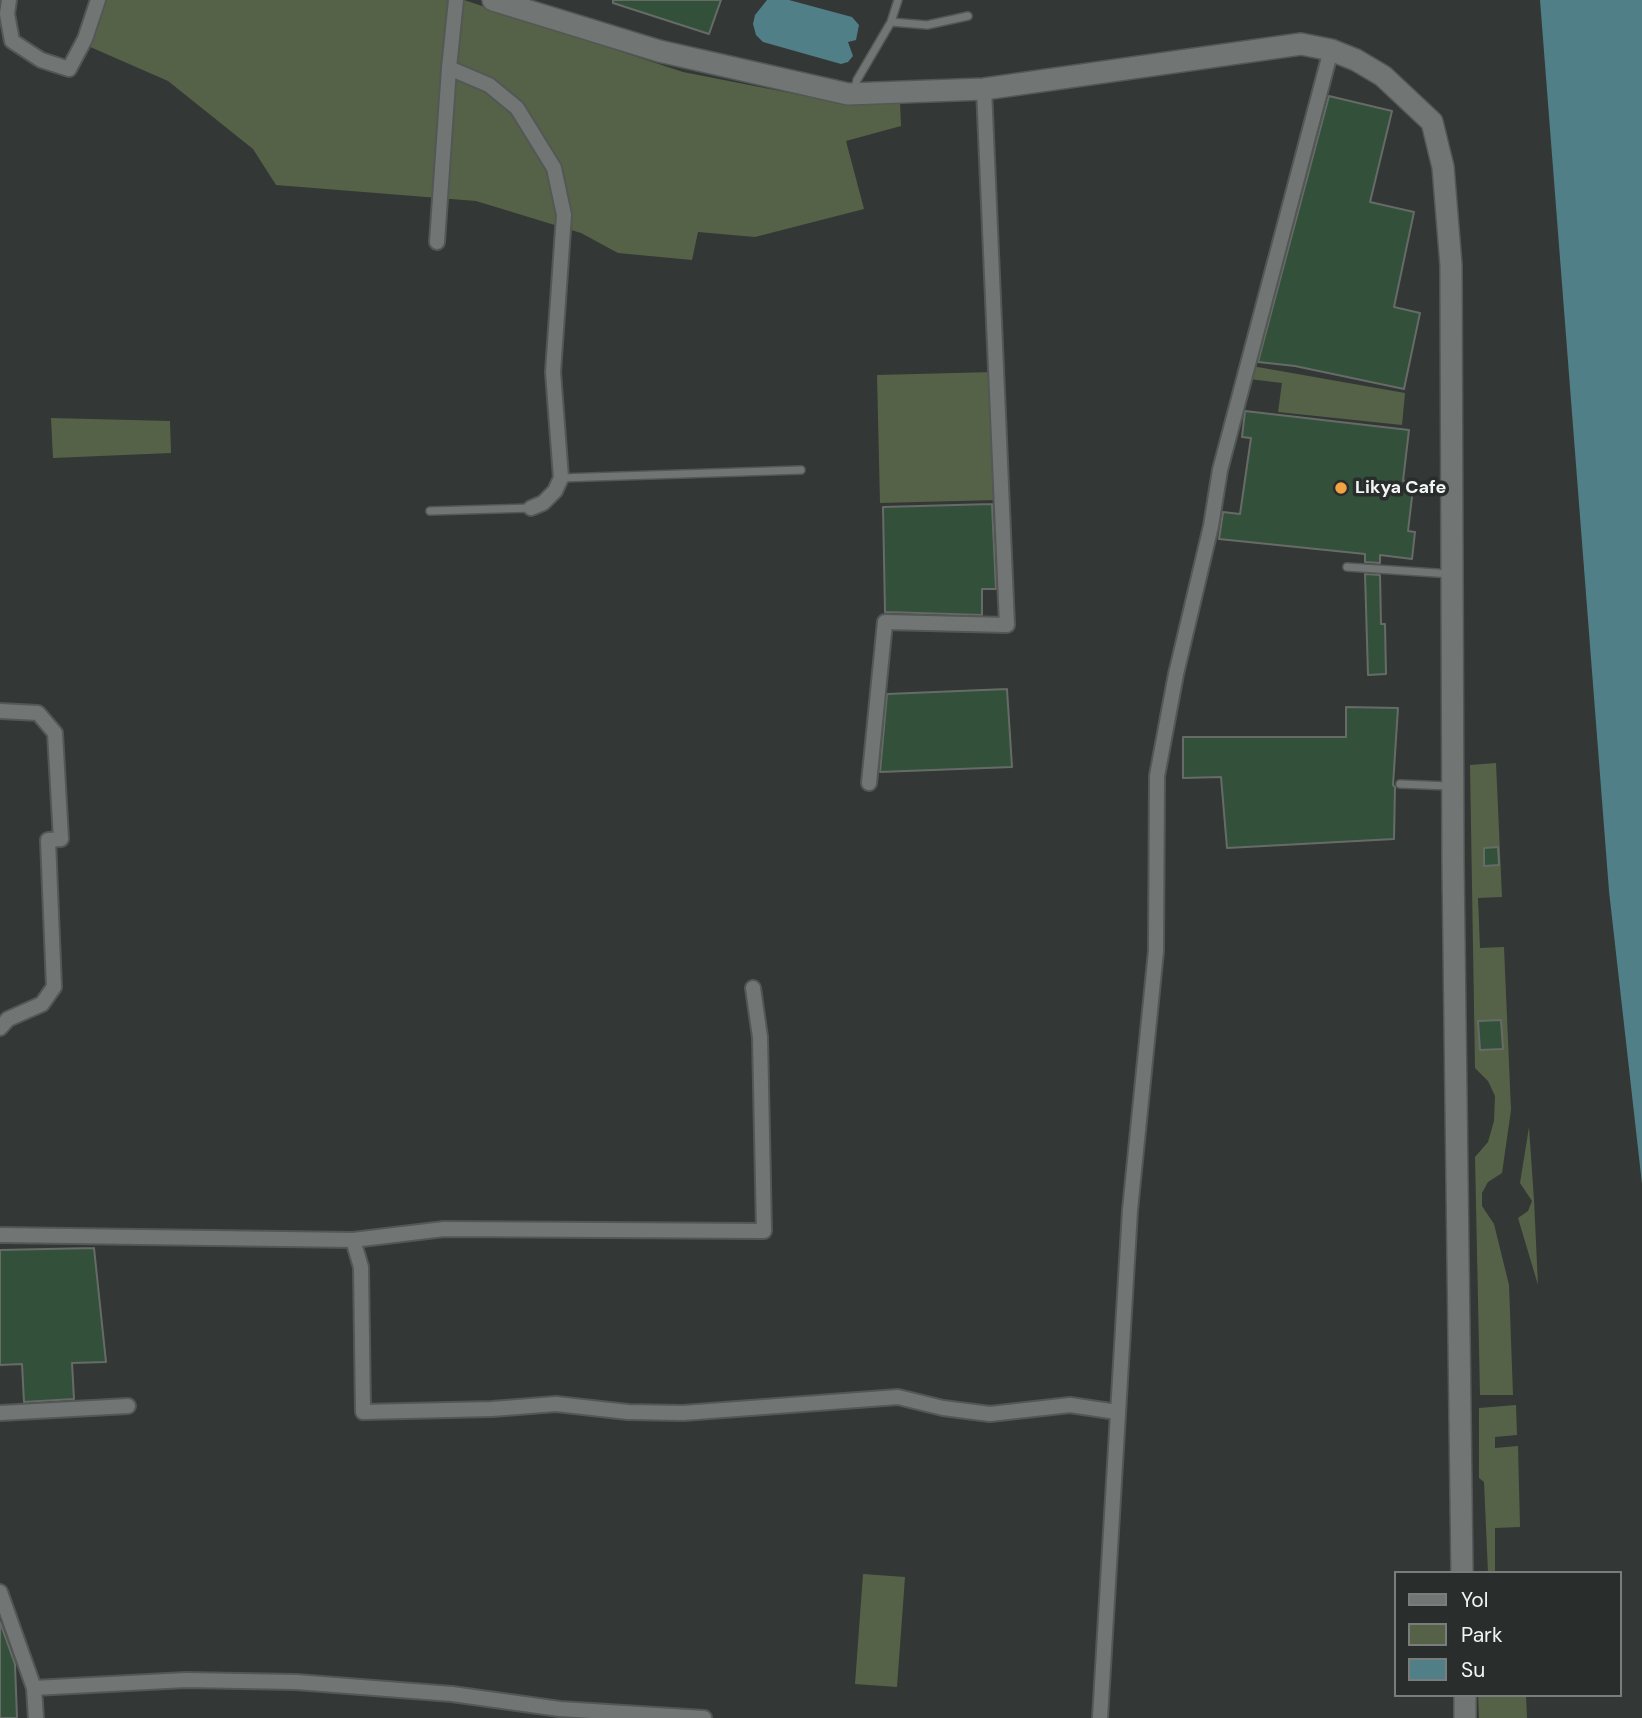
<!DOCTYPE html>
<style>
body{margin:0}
#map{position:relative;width:1642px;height:1718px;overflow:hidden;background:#333736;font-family:"DM Sans",sans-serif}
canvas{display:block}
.legend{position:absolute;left:1394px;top:1571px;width:228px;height:126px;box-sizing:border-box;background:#292d2c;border:2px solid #7a7d7c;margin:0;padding:9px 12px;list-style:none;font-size:21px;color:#f3f5f4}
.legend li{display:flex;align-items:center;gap:14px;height:35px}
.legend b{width:35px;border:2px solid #7a7d7c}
</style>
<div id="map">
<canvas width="1642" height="1718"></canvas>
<ul class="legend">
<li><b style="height:9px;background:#717674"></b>Yol</li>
<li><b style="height:19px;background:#556248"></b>Park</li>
<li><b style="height:19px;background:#507f88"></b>Su</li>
</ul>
</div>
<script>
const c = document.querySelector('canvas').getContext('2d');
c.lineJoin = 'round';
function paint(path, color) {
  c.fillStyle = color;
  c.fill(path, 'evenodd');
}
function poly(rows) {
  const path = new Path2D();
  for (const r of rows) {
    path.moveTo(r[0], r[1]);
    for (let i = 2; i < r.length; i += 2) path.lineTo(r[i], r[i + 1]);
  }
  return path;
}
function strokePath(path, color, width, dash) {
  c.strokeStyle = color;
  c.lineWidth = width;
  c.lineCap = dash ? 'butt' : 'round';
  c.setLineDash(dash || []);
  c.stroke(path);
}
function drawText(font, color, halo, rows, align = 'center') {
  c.font = font + ' "DM Sans",sans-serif';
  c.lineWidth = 7;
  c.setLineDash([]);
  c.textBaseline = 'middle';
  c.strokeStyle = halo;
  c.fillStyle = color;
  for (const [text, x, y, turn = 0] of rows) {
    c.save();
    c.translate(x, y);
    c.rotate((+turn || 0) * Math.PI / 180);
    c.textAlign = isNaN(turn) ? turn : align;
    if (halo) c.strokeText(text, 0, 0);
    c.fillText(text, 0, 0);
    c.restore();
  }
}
const green = poly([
 [102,0,464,0,683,72,831,101,900,102,901,126,846,141,864,209,755,237,698,232,692,260,618,253,581,233,476,201,276,185,253,149,168,81,88,46],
 [1252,366,1405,393,1402,425,1278,412,1282,383,1249,379],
 [994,372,997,500,880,503,877,375],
 [51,418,170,421,171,453,53,458],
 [1496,763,1502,897,1478,898,1480,948,1504,947,1511,1110,1502,1173,1488,1182,1482,1193,1482,1206,1494,1224,1509,1285,1513,1395,1480,1395,1475,1157,1488,1142,1494,1121,1495,1096,1488,1081,1475,1068,1470,765],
 [1529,1127,1534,1200,1538,1285,1518,1218,1528,1211,1532,1201,1520,1183],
 [1516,1405,1517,1435,1495,1437,1495,1448,1518,1446,1520,1527,1495,1528,1495,1573,1488,1573,1484,1482,1479,1478,1479,1408],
 [863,1574,905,1577,897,1687,855,1684],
 [1478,1695,1526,1695,1527,1718,1479,1718]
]);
const water = poly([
 [767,0,789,0,852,17,859,25,856,40,848,42,853,56,848,62,841,64,763,42,756,35,753,24,755,15],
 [1540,0,1642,0,1642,1184,1609,891]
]);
const building = poly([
 [613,0,721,0,709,34,613,3,613,0],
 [1329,96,1392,111,1370,202,1414,212,1394,307,1420,313,1404,389,1295,366,1258,362,1329,96],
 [1245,411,1409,430,1403,481,1414,480,1408,531,1415,532,1412,559,1380,555,1380,563,1365,562,1365,554,1219,539,1223,512,1240,514,1251,438,1242,437,1245,411],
 [992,504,996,589,982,589,982,615,885,612,883,507,992,504],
 [1365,574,1380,575,1381,624,1385,624,1386,674,1368,675,1365,574],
 [1007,689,1012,767,880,772,887,694,1007,689],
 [1346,707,1398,708,1393,785,1395,787,1394,839,1227,848,1221,777,1183,778,1183,737,1346,737,1346,707],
 [1498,847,1499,865,1484,866,1484,848,1498,847],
 [1501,1020,1503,1049,1480,1050,1478,1021,1501,1020],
 [94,1248,106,1362,72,1363,74,1399,24,1402,22,1364,0,1365,0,1250,94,1248],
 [0,1622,15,1664,17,1718,0,1718,0,1622]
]);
const lane = poly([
 [891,22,927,25,968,16],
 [854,93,857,80,891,22,898,0],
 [561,478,801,470],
 [430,511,531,508],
 [1347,567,1451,574],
 [1400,784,1449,786]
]);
const street = poly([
 [9,0,7,14,12,41,41,60,69,69,85,39,98,0],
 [456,0,449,68,489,85,517,108,554,168,564,215,553,372,561,478,555,491,543,503,531,508],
 [437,242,449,68],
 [0,711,38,713,55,733,61,839,48,840,54,987,42,1004,8,1019,0,1028],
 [869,783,885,622,1007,625,984,89],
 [0,1235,353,1240,444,1229,764,1231,760,1037,753,988],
 [353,1240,361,1267,363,1412,492,1409,556,1404,628,1412,683,1413,898,1397,943,1408,990,1414,1070,1405,1117,1412],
 [0,1413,128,1406],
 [0,1592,34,1688,36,1718],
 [34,1688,186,1680,296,1682,452,1694,560,1709,704,1718],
 [1100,1718,1130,1210,1156,951,1157,776,1176,674,1211,526,1220,470,1331,50]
]);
const secondary = poly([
 [493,0,659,51,848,94,984,89,1301,44,1331,50,1356,60,1383,76,1432,122,1443,167,1451,265,1453,863,1462,1573],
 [1465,1695,1465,1718]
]);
const markers = [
 [1341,488,7,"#f3a442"]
];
const poiNames = [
 ["Likya Cafe",1355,488]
];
paint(green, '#556248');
paint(water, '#507f88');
paint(building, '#33513a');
strokePath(building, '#676b68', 2);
strokePath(lane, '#535755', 10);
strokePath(street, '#535755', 18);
strokePath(secondary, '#535755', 24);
strokePath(lane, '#717674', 7);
strokePath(street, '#717674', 14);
strokePath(secondary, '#717674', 21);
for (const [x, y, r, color] of markers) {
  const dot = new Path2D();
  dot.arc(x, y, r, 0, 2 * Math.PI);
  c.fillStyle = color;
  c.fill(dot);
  strokePath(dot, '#292d2c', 2.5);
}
drawText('bold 18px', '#f3f5f4', '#292d2c', poiNames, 'left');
</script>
